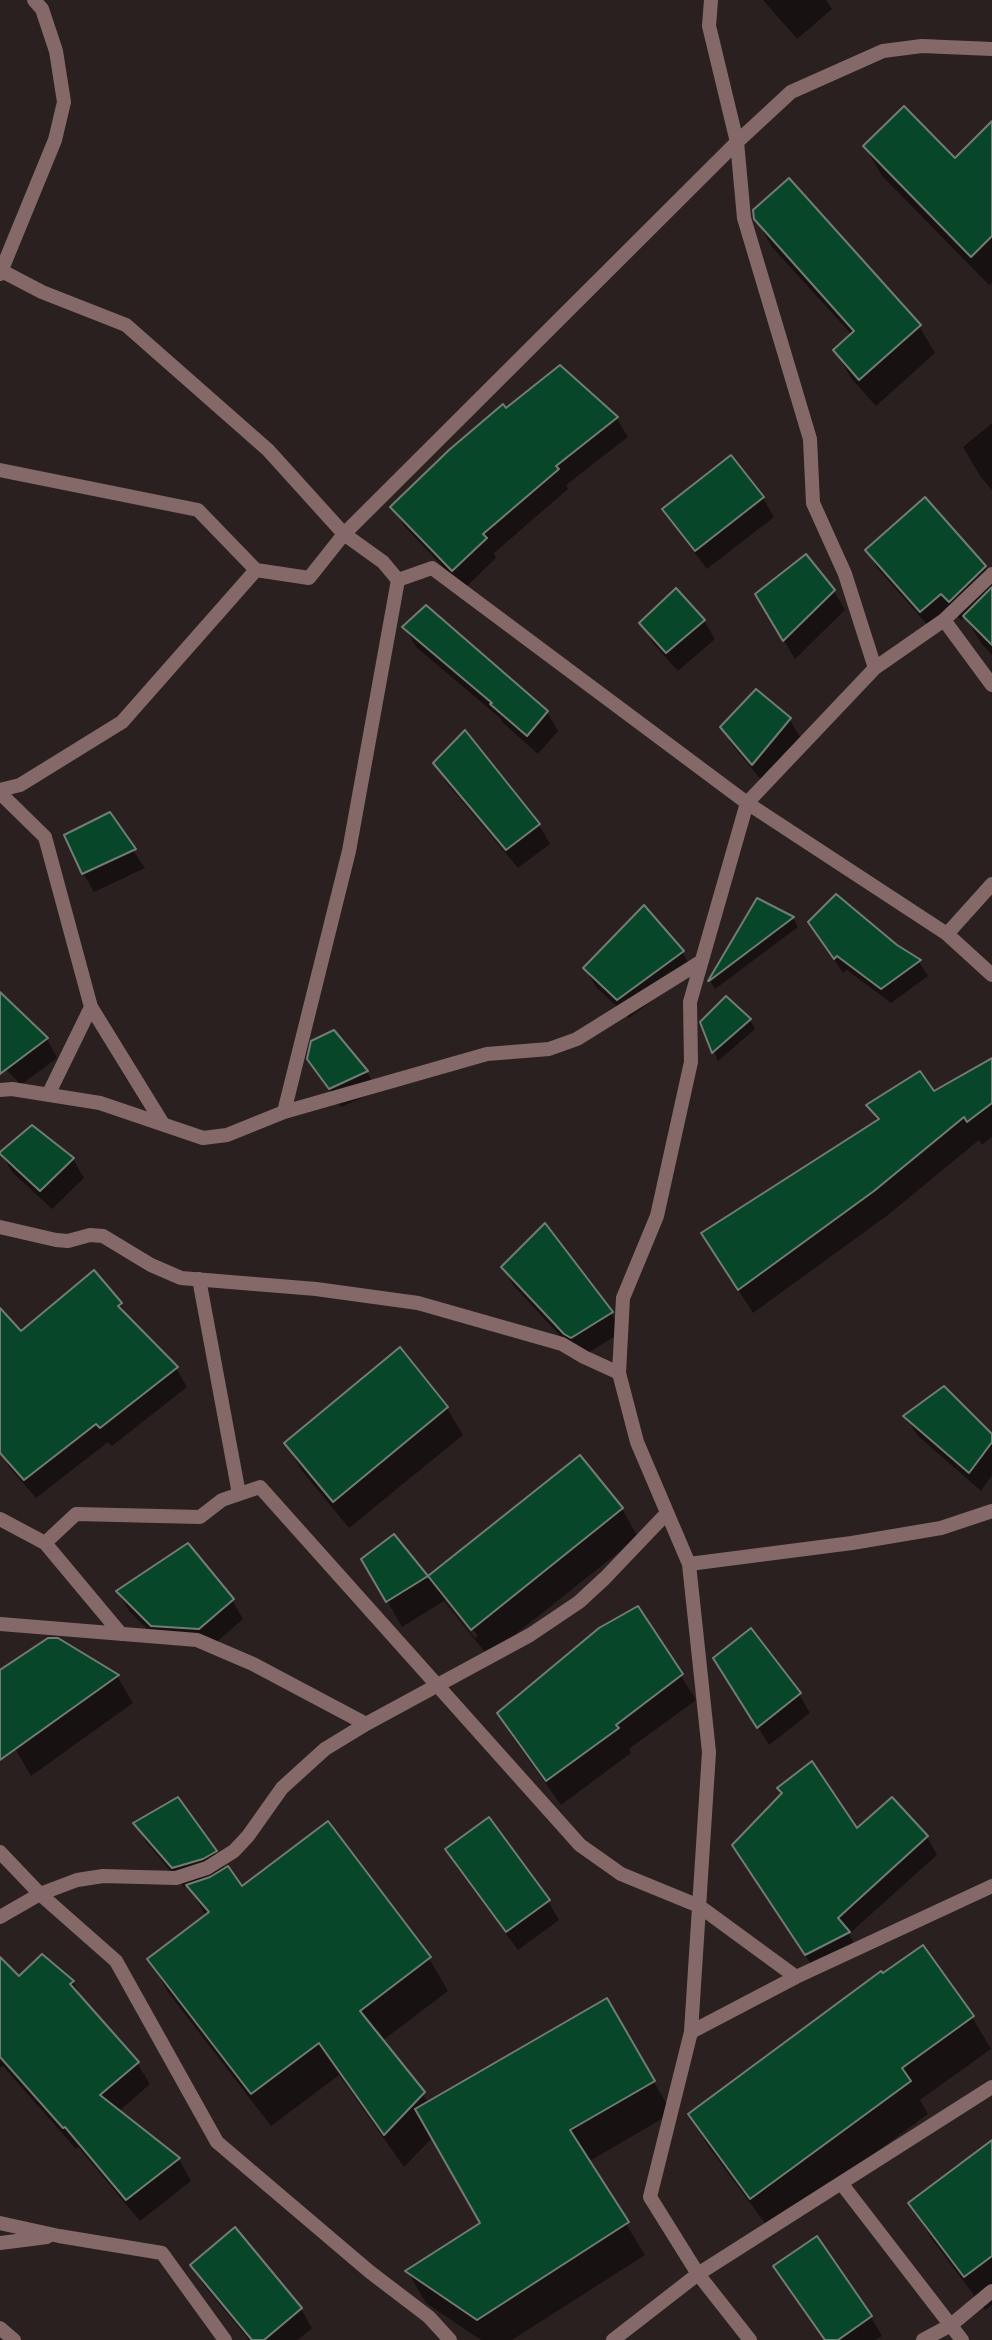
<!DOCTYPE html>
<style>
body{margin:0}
canvas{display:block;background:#2b2020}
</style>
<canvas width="992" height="2340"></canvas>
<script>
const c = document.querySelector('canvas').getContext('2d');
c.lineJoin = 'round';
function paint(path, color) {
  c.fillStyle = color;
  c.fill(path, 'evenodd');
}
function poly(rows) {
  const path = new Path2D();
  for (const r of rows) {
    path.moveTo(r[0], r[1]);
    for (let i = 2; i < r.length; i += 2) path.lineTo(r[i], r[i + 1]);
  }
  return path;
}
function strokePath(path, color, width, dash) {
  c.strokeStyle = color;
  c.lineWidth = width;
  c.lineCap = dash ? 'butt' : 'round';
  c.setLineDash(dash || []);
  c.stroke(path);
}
const shadow = poly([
 [763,0,826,0,832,9,797,39],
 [992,142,992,282,989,285,882,176,865,147,955,160],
 [756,219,919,326,935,353,876,406,851,378,835,350,852,335,772,247],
 [560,368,617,419,628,437,566,485,568,489,494,553,496,558,464,589,404,526,393,507,506,411],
 [992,423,992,490,980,476,963,447],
 [731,458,763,498,774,517,707,569,676,528,665,510],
 [925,499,985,567,992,580,992,655,981,643,965,616,961,620,953,612,932,630,878,569,867,550],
 [834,591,845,610,795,659,757,595],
 [704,621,715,639,678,671,653,643,642,624],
 [405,628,547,712,558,731,538,754,503,723,500,718,416,647],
 [756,692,790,720,801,739,763,782,733,746,722,727],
 [465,733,539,825,550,844,518,868,446,782,435,763],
 [109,815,145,868,94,892,83,873],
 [757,900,793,918,798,927,715,989,710,981],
 [810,923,896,946,919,962,928,976,891,1003,847,970,843,973],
 [682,952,693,970,629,1018,596,987,585,968],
 [0,994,47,1039,57,1058,21,1085,0,1063],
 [726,999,750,1020,755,1029,718,1061,702,1022],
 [334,1032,367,1072,378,1091,341,1107,309,1058],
 [992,1060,992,1137,982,1145,979,1140,888,1215,753,1313,718,1258,878,1122,869,1106,934,1093],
 [32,1128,73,1159,84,1178,52,1209,12,1172,1,1153],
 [503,1267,611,1313,622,1332,583,1356,576,1353,514,1286],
 [120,1304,129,1320,176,1368,187,1387,112,1446,108,1442,36,1498,9,1467,0,1452,0,1333,20,1333],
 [447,1408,463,1435,349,1528,302,1471,286,1443],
 [906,1416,992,1437,992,1475,981,1491,917,1435],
 [580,1457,622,1509,638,1537,488,1656,444,1601,402,1627,363,1559,393,1536,428,1579],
 [445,1600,449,1600,478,1636,475,1638],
 [118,1592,232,1600,243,1619,210,1648,163,1644,129,1611],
 [638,1608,696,1700,629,1749,631,1753,561,1805,513,1738,499,1713],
 [0,1672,117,1676,133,1703,31,1776,0,1723],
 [727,1678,799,1694,810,1713,769,1745],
 [892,1800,927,1837,937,1855,849,1934,858,1951,816,1972,745,1863,857,1831],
 [489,1819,548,1901,559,1920,518,1950,458,1869,448,1850],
 [135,1823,215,1851,226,1870,242,1889,327,1824,429,1958,448,1991,382,2041,429,2103,606,2000,672,2113,588,2162,645,2255,512,2340,481,2340,426,2303,408,2272,483,2224,433,2137,404,2167,339,2075,271,2126,168,1992,149,1959,206,1916,188,1885,184,1887,146,1842],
 [922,1947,972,2017,991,2049,920,2100,928,2114,770,2230,708,2146,690,2114],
 [42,1956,73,1982,85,2003,137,2063,150,2084,118,2112,179,2159,191,2181,140,2221,78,2147,76,2149,3,2066,0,2068,0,1959,19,1978],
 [992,2143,992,2305,985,2310,931,2238,911,2204],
 [235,2229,301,2309,312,2328,298,2340,249,2340,203,2284,192,2265],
 [775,2266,871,2317,882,2336,875,2340,824,2340]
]);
const building = poly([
 [904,106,955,158,992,121,992,236,971,257,863,146,904,106],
 [789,178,921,325,859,380,833,350,854,331,754,219,753,210,789,178],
 [560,365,618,417,556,466,559,469,483,534,487,538,452,571,390,507,449,450,503,404,506,408,560,365],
 [731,455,764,497,695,551,662,509,731,455],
 [925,497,986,566,949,602,941,594,920,612,865,550,925,497],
 [806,554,835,590,783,641,755,594,806,554],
 [992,587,992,645,963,616,992,587],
 [676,588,705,620,666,653,639,623,676,588],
 [426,605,548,711,527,736,490,704,492,703,402,627,426,605],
 [756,689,791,718,752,765,720,727,756,689],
 [465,730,540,824,506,850,433,763,465,730],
 [110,812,136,849,82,874,64,835,110,812],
 [836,894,897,945,921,960,881,989,837,956,834,959,808,922,836,894],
 [757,898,794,917,709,981,708,981,757,898],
 [644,905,684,951,617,1000,583,968,644,905],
 [0,992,48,1038,0,1074,0,992],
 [726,996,751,1019,712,1053,700,1022,726,996],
 [334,1030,368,1071,329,1089,307,1059,311,1041,334,1030],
 [992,1058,992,1103,967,1122,964,1117,874,1191,738,1290,701,1233,879,1119,866,1105,920,1071,934,1091,992,1058],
 [32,1125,74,1158,40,1191,0,1154,0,1152,32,1125],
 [545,1223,613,1312,571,1338,564,1334,501,1267,545,1223],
 [94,1270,122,1303,118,1306,178,1367,100,1428,96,1424,24,1480,0,1453,0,1308,21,1331,94,1270],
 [400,1347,448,1407,333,1502,284,1443,400,1347],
 [944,1386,992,1434,992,1442,969,1473,903,1416,944,1386],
 [580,1455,623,1508,471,1630,428,1576,580,1455],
 [394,1534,428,1576,386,1602,361,1559,394,1534],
 [188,1543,234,1599,199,1629,151,1626,116,1591,188,1543],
 [638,1606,683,1674,616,1725,619,1728,546,1781,497,1713,599,1628,638,1606],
 [751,1628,801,1693,757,1728,713,1658,751,1628],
 [48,1638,58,1638,119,1675,0,1760,0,1670,48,1638],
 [812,1761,857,1828,892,1797,928,1836,838,1918,850,1932,805,1955,732,1845,782,1793,777,1788,812,1761],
 [178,1797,217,1851,203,1859,172,1868,133,1823,178,1797],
 [489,1817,550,1900,506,1932,445,1849,489,1817],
 [328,1821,431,1957,360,2011,425,2092,384,2135,319,2043,251,2094,147,1959,209,1912,186,1885,210,1877,228,1866,242,1886,328,1821],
 [923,1945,974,2016,902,2068,911,2081,750,2199,688,2114,881,1971,883,1973,923,1945],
 [42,1954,74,1981,70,1984,139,2062,100,2095,180,2158,126,2200,65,2127,63,2128,0,2057,0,1957,19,1976,42,1954],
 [607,1998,655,2081,570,2130,629,2222,477,2320,405,2271,480,2223,415,2109,607,1998],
 [992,2140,992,2256,964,2277,908,2203,992,2140],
 [235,2227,302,2308,264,2340,252,2340,190,2265,235,2227],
 [817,2236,872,2316,838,2340,825,2340,773,2266,817,2236]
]);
const minor = poly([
 [711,0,709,26,737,142,744,218,810,439,813,503,845,574,875,668,747,803,690,1002,691,1062,657,1216,623,1298,619,1373,637,1442,689,1564,709,1752,691,2032,650,2197,698,2274,750,2340],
 [0,270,42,292,126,325,268,450,344,534,737,142,791,92,883,51,922,46,992,49],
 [0,274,55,140,64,102,56,51,42,9,34,0],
 [0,470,198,510,256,570,309,578,344,534,383,562,398,580,432,568,747,803,947,934,992,975],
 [944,620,992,685],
 [875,668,944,620,992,574],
 [0,790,20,785,122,722,256,570],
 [0,793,45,837,91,1007],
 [947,934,992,884],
 [0,1090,12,1089,100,1103,203,1138,227,1135,284,1112,487,1054,549,1049,577,1039,702,961],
 [48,1095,91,1007,163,1124],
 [284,1112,349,851,398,580],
 [0,1227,56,1240,68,1241,90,1235,103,1236,151,1265,181,1278,316,1289,418,1303,562,1344,584,1357,619,1373],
 [199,1279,239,1494],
 [0,1519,45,1543],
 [689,1564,852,1543,941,1528,992,1511],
 [0,1624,197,1640,253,1664,366,1724],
 [121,1634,45,1543,76,1514,200,1517,222,1500,260,1487,580,1845,621,1874,699,1906,796,1977],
 [0,1852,40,1894,116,1961,217,2142,370,2272,429,2317,450,2340],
 [0,1917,40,1894,77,1880,103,1876,176,1878,207,1868,234,1851,248,1836,282,1788,325,1749,366,1724,530,1635,579,1602,605,1578,667,1513],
 [691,2032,796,1977,992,1886],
 [841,2183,962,2340],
 [0,2223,59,2236,162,2253,225,2340],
 [0,2243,47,2237],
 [0,2328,14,2340],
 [613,2340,698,2274,992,2087],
 [923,2340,951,2325,992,2291]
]);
paint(shadow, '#0007');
paint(building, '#074628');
strokePath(building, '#727c75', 2);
strokePath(minor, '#856969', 14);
</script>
